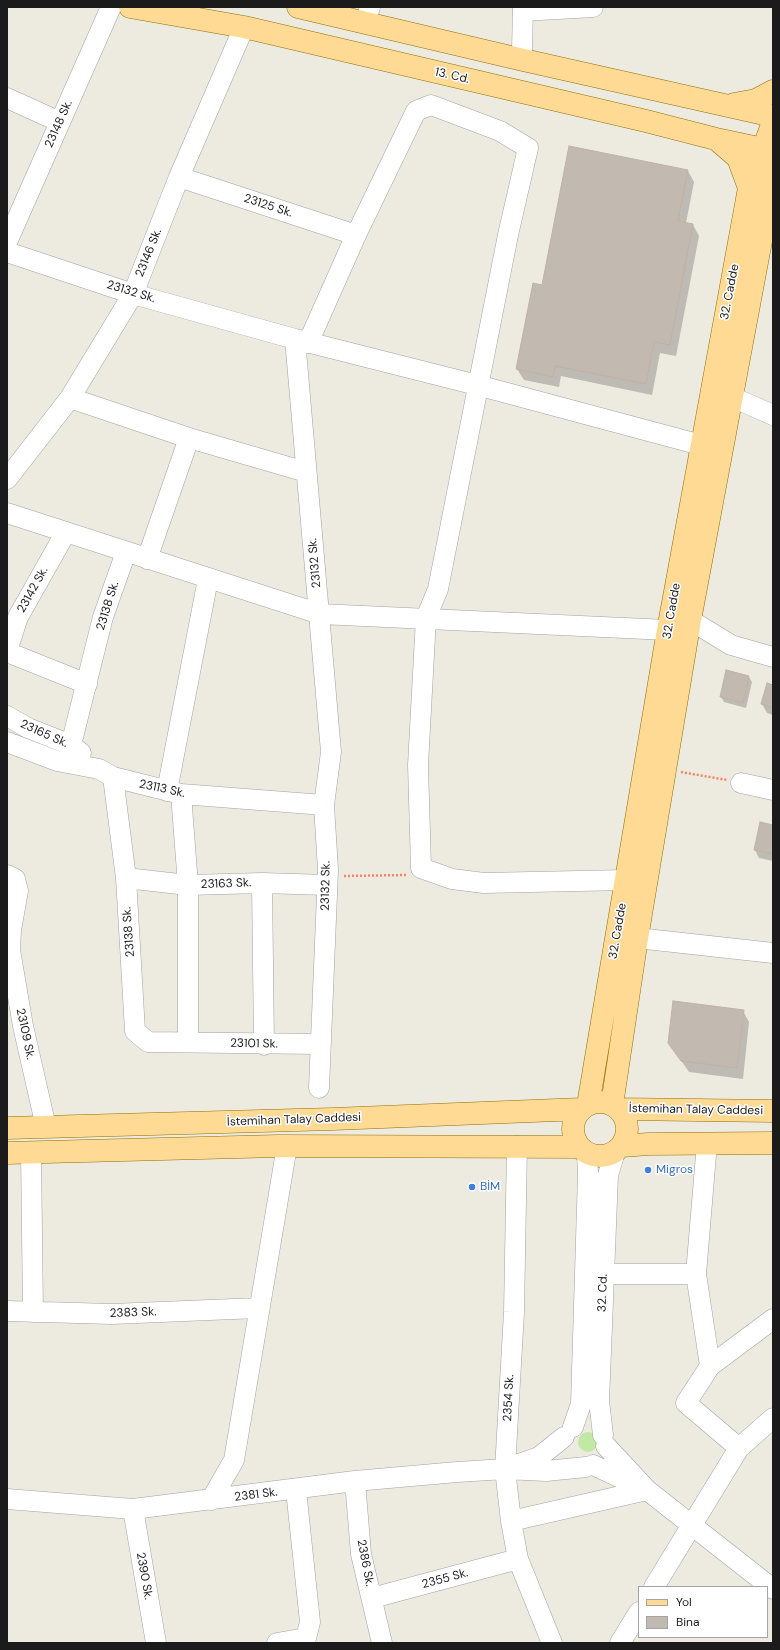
<!DOCTYPE html>
<meta charset="utf-8">
<style>
body{margin:0}
#map{position:relative;width:780px;height:1650px;overflow:hidden;background:#edeae0;font-family:"DM Sans",sans-serif}
canvas{display:block}
.frame{position:absolute;inset:0;border:8px solid #1b1b1b;pointer-events:none}
.legend{position:absolute;left:638px;top:1586px;width:130px;height:52px;box-sizing:border-box;background:#fff;border:1px solid #a4a4a4;margin:0;padding:5px 7px;list-style:none;font-size:12px;color:#1b1b1b}
.legend li{display:flex;align-items:center;gap:8px;height:20px}
.legend b{width:20px;border:1px solid #a4a4a4}
</style>
<div id="map">
<canvas width="780" height="1650"></canvas>
<div class="frame"></div>
<ul class="legend">
<li><b style="height:5px;background:#feda95"></b>Yol</li>
<li><b style="height:11px;background:#c2b9b0"></b>Bina</li>
</ul>
</div>
<script>
const c = document.querySelector('canvas').getContext('2d');
c.lineJoin = 'round';
function paint(path, color) {
  c.fillStyle = color;
  c.fill(path, 'evenodd');
}
function poly(rows) {
  const path = new Path2D();
  for (const r of rows) {
    if (r.length === 3) {
      path.moveTo(r[0] + r[2], r[1]);
      path.arc(r[0], r[1], r[2], 0, 2 * Math.PI);
      continue;
    }
    path.moveTo(r[0], r[1]);
    for (let i = 2; i < r.length; i += 2) path.lineTo(r[i], r[i + 1]);
  }
  return path;
}
function strokePath(path, color, width, dash) {
  c.strokeStyle = color;
  c.lineWidth = width;
  c.lineCap = dash ? 'butt' : 'round';
  c.setLineDash(dash || []);
  c.stroke(path);
}
function drawText(font, color, halo, rows, align = 'center') {
  c.font = font + ' "DM Sans",sans-serif';
  c.lineWidth = 3;
  c.setLineDash([]);
  c.textBaseline = 'middle';
  c.strokeStyle = halo;
  c.fillStyle = color;
  for (const [text, x, y, turn = 0] of rows) {
    c.save();
    c.translate(x, y);
    c.rotate((+turn || 0) * Math.PI / 180);
    c.textAlign = isNaN(turn) ? turn : align;
    if (halo) c.strokeText(text, 0, 0);
    c.fillText(text, 0, 0);
    c.restore();
  }
}
const grass = poly([
 [588,1442,10]
]);
const shadow = poly([
 [688,171,694,182,686,223,693,225,699,236,676,356,660,353,652,395,561,376,559,387,524,380,517,369,534,285,542,286],
 [749,677,752,682,746,708,724,702,721,697],
 [768,684,773,686,773,715,767,713,762,704],
 [773,826,773,861,759,858,755,850],
 [743,1011,749,1022,743,1079,689,1072,669,1043]
]);
const building = poly([
 [569,146,688,170,678,221,693,224,670,345,654,342,646,384,555,366,553,377,516,369,533,283,542,285,569,146],
 [726,670,749,676,743,703,720,697,726,670],
 [767,683,773,685,773,708,761,704,767,683],
 [760,822,773,825,773,854,754,850,760,822],
 [673,1001,744,1010,737,1068,681,1061,668,1043,673,1001]
]);
const path = poly([
 [681,772,727,780],
 [344,876,407,875]
]);
const minor = poly([
 [523,11,593,7],
 [369,24,368,14,370,7],
 [519,59,522,51,523,7],
 [7,98,60,122],
 [179,177,356,235],
 [7,242,111,7],
 [7,252,133,294,295,339,477,385,701,445],
 [295,339,331,752,324,805,328,870,319,1088],
 [308,343,356,235,416,111,431,105,500,131,528,148,508,235,438,589,426,618,418,765,421,868,452,879,484,883,626,880],
 [732,397,773,415],
 [70,398,189,438,306,472],
 [7,479,70,398,133,294,179,177,244,27],
 [7,513,320,614,668,630],
 [147,559,189,438],
 [690,620,731,645,773,657],
 [7,651,18,617,66,532],
 [7,652,87,684],
 [7,716,28,728,71,745,81,753],
 [7,742,57,761,99,769,113,777,181,794,324,805],
 [71,745,103,617,126,552],
 [113,777,126,878,135,1031,148,1042,319,1044],
 [741,783,773,790],
 [167,791,208,579],
 [181,794,188,885,188,1042],
 [7,875,15,879,18,891,11,930,10,950,23,1026,46,1127],
 [126,878,188,885,262,883,327,885],
 [262,883,264,1045],
 [637,938,773,953],
 [707,1143,696,1274,710,1366],
 [517,1146,514,1312,505,1469,511,1521,518,1559,552,1643],
 [31,1152,33,1312],
 [604,1274,696,1274],
 [7,1311,112,1314,258,1308],
 [573,1427,581,1404,588,1174,587,1153],
 [603,1435,599,1401,608,1175,615,1152],
 [564,1437,539,1457,505,1469,546,1471,586,1467],
 [606,1446,647,1490,773,1589],
 [739,1448,686,1403,710,1366,773,1319],
 [593,1465,638,1486],
 [355,1481,361,1554,382,1643],
 [7,1499,133,1509,355,1481,457,1472,505,1469],
 [211,1500,234,1460,287,1146],
 [133,1509,156,1643],
 [511,1521,647,1490],
 [654,1587,739,1448,773,1418],
 [372,1598,518,1559],
 [277,1643,306,1638,310,1622,296,1490],
 [620,1643,639,1612]
]);
const major = poly([
 [130,7,244,27,646,121,716,139,773,151],
 [298,7,519,59,773,116],
 [734,104,756,100,773,91],
 [716,139,738,158,749,188],
 [764,216,764,201,773,170],
 [600,1129,27],
 [588,1105,668,630,749,188,773,122],
 [612,1105,637,938,690,620,764,225,773,201],
 [619,1109,773,1111],
 [7,1128,333,1119,582,1109],
 [622,1146,648,1144,773,1143],
 [7,1153,278,1146,580,1147]
]);
const markers = [
 [648,1170,4,"#3f7fe0"],
 [472,1187,4,"#3f7fe0"]
];
const streetNames = [
 ["13. Cd.",452,76,13],
 ["23148 Sk.",59,124,-66],
 ["23125 Sk.",268,206,18],
 ["23146 Sk.",149,253,-68],
 ["23132 Sk.",131,292,17],
 ["32. Cadde",730,292,-79],
 ["23132 Sk.",315,563,-95],
 ["23142 Sk.",33,590,-61],
 ["23138 Sk.",108,606,-73],
 ["32. Cadde",672,611,-80],
 ["23165 Sk.",44,734,24],
 ["23113 Sk.",162,789,12],
 ["23163 Sk.",226,884,-2],
 ["23132 Sk.",326,886,-89],
 ["32. Cadde",618,931,-80],
 ["23138 Sk.",129,932,-94],
 ["23109 Sk.",25,1034,78],
 ["23101 Sk.",254,1044,1],
 ["İstemihan Talay Caddesi",696,1110,1],
 ["İstemihan Talay Caddesi",294,1120,-2],
 ["32. Cd.",603,1293,-88],
 ["2383 Sk.",133,1313,-2],
 ["2354 Sk.",509,1398,-87],
 ["2381 Sk.",256,1495,-7],
 ["2386 Sk.",365,1563,79],
 ["2390 Sk.",144,1576,80],
 ["2355 Sk.",445,1579,-15]
];
const shopNames = [
 ["Migros",656,1170],
 ["BİM",480,1187]
];
paint(grass, '#c0eaa4');
paint(shadow, '#0003');
paint(building, '#c2b9b0');
strokePath(building, '#bfb2a2', 1);
strokePath(minor, '#a2a2a2', 21);
strokePath(major, '#926f00', 23);
strokePath(path, '#fd8062', 2.5, [2, 2]);
strokePath(minor, '#fff', 20);
strokePath(major, '#feda95', 22);
for (const [x, y, r, color] of markers) {
  const dot = new Path2D();
  dot.arc(x, y, r, 0, 2 * Math.PI);
  c.fillStyle = color;
  c.fill(dot);
  strokePath(dot, '#fff', 1.5);
}
drawText('12px', '#1b1b1b', '#fff', streetNames);
drawText('12px', '#366cbe', '#fff', shopNames, 'left');
</script>
